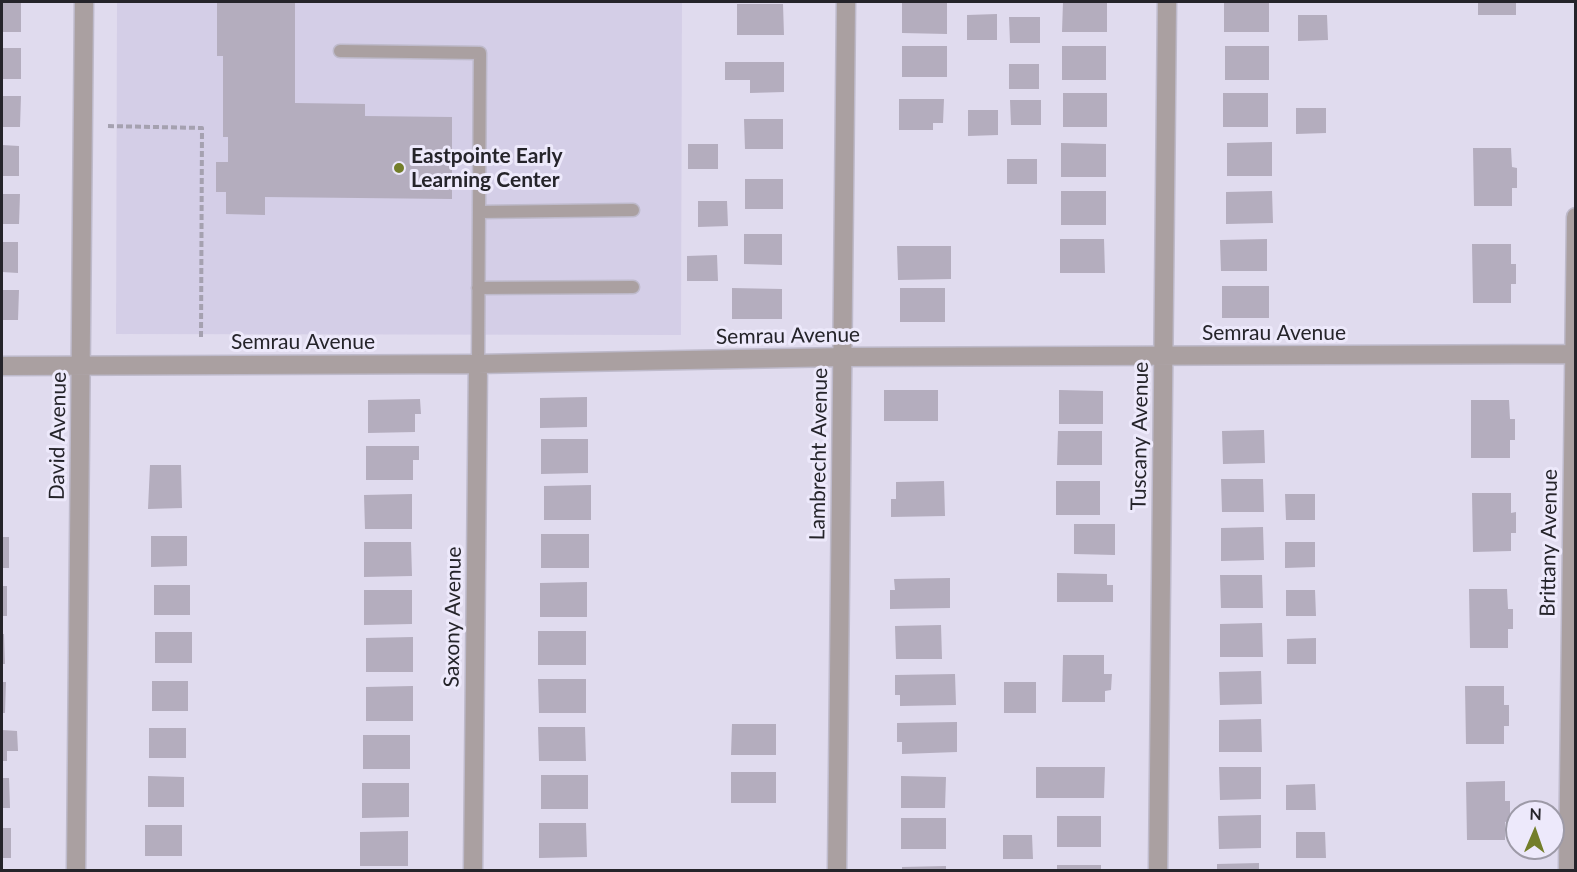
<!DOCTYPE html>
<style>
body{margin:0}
#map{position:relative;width:1577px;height:872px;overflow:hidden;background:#e0dbee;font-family:Lato,sans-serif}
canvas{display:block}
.frame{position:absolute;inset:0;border:3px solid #25242a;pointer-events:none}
.north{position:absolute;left:1505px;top:800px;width:60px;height:60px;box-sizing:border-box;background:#ede9fb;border:2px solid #9d9aa7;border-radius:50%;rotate:2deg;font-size:16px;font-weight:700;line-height:24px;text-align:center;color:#25242a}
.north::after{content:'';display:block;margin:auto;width:21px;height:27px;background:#737e2a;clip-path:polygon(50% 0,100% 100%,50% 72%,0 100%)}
</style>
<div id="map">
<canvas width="1577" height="872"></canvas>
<div class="frame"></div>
<div class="north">N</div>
</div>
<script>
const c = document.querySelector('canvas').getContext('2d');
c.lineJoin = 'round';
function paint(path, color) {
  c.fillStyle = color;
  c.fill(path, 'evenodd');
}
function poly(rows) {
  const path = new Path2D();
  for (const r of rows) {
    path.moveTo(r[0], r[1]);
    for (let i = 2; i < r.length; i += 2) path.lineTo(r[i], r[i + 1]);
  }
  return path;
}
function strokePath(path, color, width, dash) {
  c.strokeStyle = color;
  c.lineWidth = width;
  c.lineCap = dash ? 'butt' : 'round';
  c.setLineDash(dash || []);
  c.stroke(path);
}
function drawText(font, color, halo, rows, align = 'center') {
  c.font = font + ' Lato,sans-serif';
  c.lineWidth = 6;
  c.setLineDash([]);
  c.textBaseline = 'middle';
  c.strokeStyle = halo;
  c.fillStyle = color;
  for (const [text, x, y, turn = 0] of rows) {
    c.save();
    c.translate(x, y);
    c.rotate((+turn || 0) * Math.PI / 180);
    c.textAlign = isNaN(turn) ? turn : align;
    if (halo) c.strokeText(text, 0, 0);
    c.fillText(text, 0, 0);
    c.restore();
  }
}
const built = poly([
 [117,2,682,2,681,335,116,334]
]);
const building = poly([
 [2,2,21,2,21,32,2,32],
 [217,2,295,2,295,103,365,104,365,116,452,117,452,199,265,197,265,215,226,214,226,192,216,192,216,162,228,162,228,137,223,137,223,56,217,56],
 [902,2,947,2,947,34,902,33],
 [1063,2,1107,2,1107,32,1062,32],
 [1224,2,1269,2,1269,32,1224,32],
 [1478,2,1516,2,1516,15,1478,15],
 [737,4,783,4,784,35,737,35],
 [997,14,997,40,967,40,967,15],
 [1298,15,1327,15,1328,40,1298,41],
 [1009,17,1040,17,1040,43,1010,43],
 [902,46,947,46,947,77,902,77],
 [1062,46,1106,46,1106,80,1062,80],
 [1225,46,1269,46,1269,80,1225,80],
 [2,48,21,48,21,79,2,79],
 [725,62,784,62,784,92,750,93,750,80,725,80],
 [1009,64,1039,64,1039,89,1009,89],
 [1063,93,1107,93,1107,127,1063,127],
 [1223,93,1268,93,1268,127,1223,127],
 [2,96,21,96,20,127,2,127],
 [899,99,944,99,943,123,933,123,933,130,899,130],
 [1010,100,1041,100,1041,125,1011,125],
 [1296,108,1326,108,1326,133,1296,134],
 [968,110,998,110,998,135,968,136],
 [744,119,783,119,783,149,745,149],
 [1272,142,1272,176,1227,176,1227,143],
 [1061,143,1106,144,1106,177,1061,177],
 [688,144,718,144,718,169,688,169],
 [2,145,19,146,19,176,2,176],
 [1473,148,1511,148,1512,167,1517,168,1517,188,1512,188,1512,206,1474,206],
 [1007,159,1037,159,1037,184,1007,184],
 [745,179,783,179,783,209,745,209],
 [1061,191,1106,191,1106,225,1061,225],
 [1272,191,1273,223,1226,224,1226,192],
 [2,194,20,194,19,224,2,224],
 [698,201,727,201,728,226,698,227],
 [744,234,782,234,782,265,744,264],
 [1060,239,1104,239,1105,273,1060,273],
 [1267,239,1267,271,1221,271,1220,240],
 [2,242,18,242,18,273,2,272],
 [1472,244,1511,244,1511,264,1516,264,1516,284,1511,284,1511,303,1473,303],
 [897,246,951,246,951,279,898,280],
 [717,255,718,281,687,281,687,256],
 [1222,286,1269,286,1269,318,1222,318],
 [732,288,782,289,782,319,732,319],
 [900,288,945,288,945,322,900,322],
 [2,290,19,290,18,320,2,320],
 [884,390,938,390,938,421,884,421],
 [1059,390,1103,391,1103,424,1059,424],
 [587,397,587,427,540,428,540,398],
 [420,399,421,414,415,414,415,432,368,433,368,400],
 [1471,400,1509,400,1510,419,1515,419,1515,440,1510,440,1510,458,1471,458],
 [1264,430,1265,463,1223,464,1222,431],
 [1058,431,1102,431,1102,465,1057,465],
 [541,439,588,439,588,473,541,474],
 [366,446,419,446,419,460,413,460,413,480,366,480],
 [150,465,181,465,182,508,148,509],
 [1221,479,1263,479,1264,512,1222,512],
 [944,481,945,516,891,517,891,499,896,499,896,482],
 [1056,481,1100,481,1100,515,1056,515],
 [591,485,591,520,544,520,544,486],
 [1472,493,1511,493,1511,513,1516,512,1516,533,1511,533,1511,551,1473,552],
 [412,494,412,529,365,529,364,495],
 [1285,494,1315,494,1315,520,1286,520],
 [1074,524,1115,524,1115,555,1074,554],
 [1263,527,1264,560,1221,561,1221,528],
 [541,534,589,534,589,568,541,568],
 [151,536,187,536,187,566,151,567],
 [2,537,9,537,9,568,2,568],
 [364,542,411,542,412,576,364,577],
 [1285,542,1315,542,1315,567,1285,568],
 [1057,573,1107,574,1107,585,1113,585,1113,602,1057,602],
 [1220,575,1262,575,1263,608,1221,608],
 [950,578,950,608,890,609,890,590,895,590,894,579],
 [587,582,587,617,540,617,540,583],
 [154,585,190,585,190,615,154,615],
 [2,586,7,586,7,616,2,616],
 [1469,589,1507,589,1508,609,1513,609,1513,629,1508,629,1508,648,1470,648],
 [364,590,412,590,412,624,364,625],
 [1286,590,1315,590,1316,616,1286,616],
 [1262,623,1263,657,1220,657,1220,624],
 [941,625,942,659,896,659,895,626],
 [538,631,586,631,586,665,538,665],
 [155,632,192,632,192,663,155,663],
 [2,634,4,634,5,664,2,664],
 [413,637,413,672,366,672,366,638],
 [1316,638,1316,664,1287,664,1287,639],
 [1063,655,1104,655,1104,674,1112,674,1111,690,1105,691,1105,702,1062,702],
 [1261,671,1262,704,1220,705,1219,672],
 [955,674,956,705,900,706,900,695,895,695,895,675],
 [538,679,586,679,586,713,539,713],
 [152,681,188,681,188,711,152,711],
 [2,682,6,682,5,713,2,713],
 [1004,682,1036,682,1036,713,1004,713],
 [413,686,413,721,366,721,366,687],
 [1465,686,1504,686,1504,705,1509,705,1509,726,1504,726,1504,744,1466,744],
 [1261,719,1262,752,1219,752,1219,720],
 [957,722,957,752,902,754,902,742,897,742,897,723],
 [732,724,776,724,776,755,731,755],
 [538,727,585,727,586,761,539,761],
 [149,728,186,728,186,758,149,758],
 [2,730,17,731,18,751,7,751,7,761,2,761],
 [363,735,410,735,410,769,363,769],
 [1036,767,1105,767,1104,798,1036,798],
 [1219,767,1261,767,1261,799,1220,800],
 [731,772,776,772,776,803,731,803],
 [541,775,588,775,588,809,541,809],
 [148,776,184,777,184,807,148,807],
 [901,776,946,777,945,808,901,808],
 [2,778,9,778,10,808,2,808],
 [1505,781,1505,801,1510,801,1510,821,1505,822,1505,840,1467,840,1466,782],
 [362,783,409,783,409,817,362,818],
 [1315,784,1316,810,1286,810,1286,785],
 [1261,815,1261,848,1219,849,1218,816],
 [1057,816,1101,816,1101,847,1057,847],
 [901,818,946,818,946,849,901,849],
 [539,823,586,823,587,857,539,858],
 [145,825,182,825,182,856,145,856],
 [2,828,11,828,11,858,2,858],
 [408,831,408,866,360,866,360,832],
 [1296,832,1325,832,1326,858,1296,858],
 [1003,835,1032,835,1033,859,1003,859],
 [1259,863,1259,870,1217,870,1217,864],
 [1057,865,1101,865,1101,870,1057,870],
 [946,866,946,870,902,870,902,867]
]);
const path = poly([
 [108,126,202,128,201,339]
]);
const lane = poly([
 [340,51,480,53,478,364],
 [479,212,633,210],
 [478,288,633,287]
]);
const street = poly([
 [2,366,478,364,842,357,1576,354],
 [76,870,84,2],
 [473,870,478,364],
 [837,870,846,2],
 [1158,870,1167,2],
 [1568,870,1576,217]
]);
const markers = [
 [399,168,6,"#737e2a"]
];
const poiNames = [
 ["Eastpointe Early",411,156],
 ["Learning Center",411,180]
];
const streetNames = [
 ["Semrau Avenue",1274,333],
 ["Semrau Avenue",788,336,-1],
 ["Semrau Avenue",303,342],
 ["David Avenue",58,436,-89],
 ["Tuscany Avenue",1140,436,-89],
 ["Lambrecht Avenue",819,454,-89],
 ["Brittany Avenue",1549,543,-89],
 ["Saxony Avenue",453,617,-89]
];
paint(built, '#d4cee7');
paint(building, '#b4adbe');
strokePath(lane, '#bebacb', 15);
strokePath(street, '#bebacb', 21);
strokePath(path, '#a5a1b0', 4, [6, 3]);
strokePath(lane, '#aaa0a1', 12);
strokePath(street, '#aaa0a1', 18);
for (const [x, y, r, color] of markers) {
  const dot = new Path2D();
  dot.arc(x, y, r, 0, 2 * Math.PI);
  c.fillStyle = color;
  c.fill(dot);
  strokePath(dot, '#ede9fb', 2);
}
drawText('bold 21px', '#25242a', '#ede9fb', poiNames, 'left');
drawText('21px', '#25242a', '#ede9fb', streetNames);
</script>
